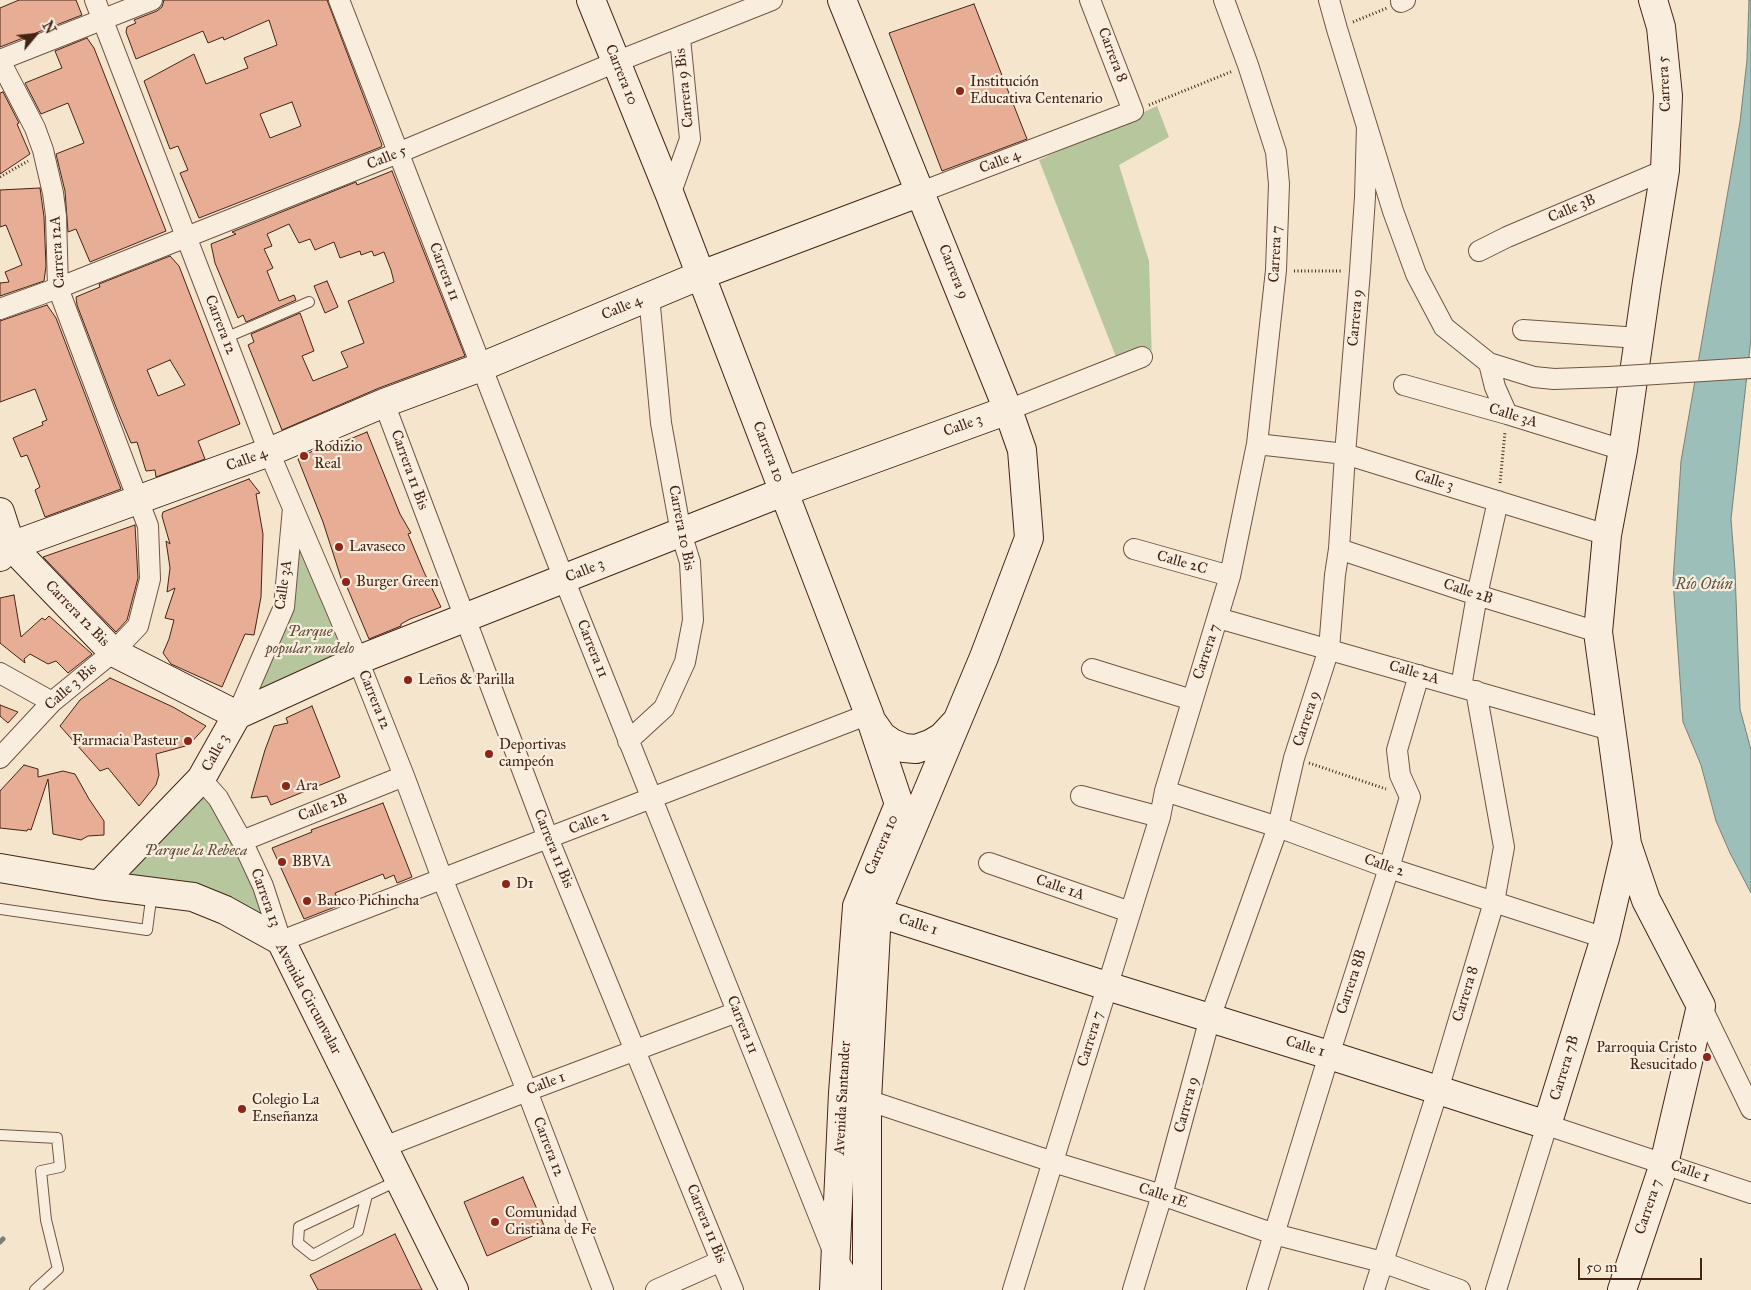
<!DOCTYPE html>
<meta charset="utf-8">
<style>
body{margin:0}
#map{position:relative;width:1751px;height:1290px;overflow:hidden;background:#f6e5cd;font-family:"IM FELL Great Primer",serif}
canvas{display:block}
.north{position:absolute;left:10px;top:10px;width:50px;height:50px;-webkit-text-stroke:4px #f9eede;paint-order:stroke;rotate:62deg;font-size:14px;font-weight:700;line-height:20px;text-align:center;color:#442415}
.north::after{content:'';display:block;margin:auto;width:18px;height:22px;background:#442415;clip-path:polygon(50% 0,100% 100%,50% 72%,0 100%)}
.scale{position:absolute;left:1578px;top:1258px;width:124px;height:22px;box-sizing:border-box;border:2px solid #442415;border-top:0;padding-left:6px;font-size:15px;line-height:18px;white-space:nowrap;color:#442415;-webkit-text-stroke:4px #f9eede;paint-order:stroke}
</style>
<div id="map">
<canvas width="1751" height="1290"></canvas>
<div class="north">N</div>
<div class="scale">50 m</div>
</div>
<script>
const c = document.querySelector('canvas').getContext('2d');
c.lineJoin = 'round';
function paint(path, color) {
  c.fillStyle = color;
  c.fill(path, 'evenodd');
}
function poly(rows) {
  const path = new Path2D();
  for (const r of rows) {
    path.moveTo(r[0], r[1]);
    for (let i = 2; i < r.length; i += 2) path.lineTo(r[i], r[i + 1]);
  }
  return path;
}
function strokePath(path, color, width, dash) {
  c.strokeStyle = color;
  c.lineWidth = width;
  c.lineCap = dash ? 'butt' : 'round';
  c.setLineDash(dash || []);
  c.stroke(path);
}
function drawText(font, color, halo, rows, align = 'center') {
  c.font = font + ' "IM FELL Great Primer",serif';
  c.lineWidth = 4.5;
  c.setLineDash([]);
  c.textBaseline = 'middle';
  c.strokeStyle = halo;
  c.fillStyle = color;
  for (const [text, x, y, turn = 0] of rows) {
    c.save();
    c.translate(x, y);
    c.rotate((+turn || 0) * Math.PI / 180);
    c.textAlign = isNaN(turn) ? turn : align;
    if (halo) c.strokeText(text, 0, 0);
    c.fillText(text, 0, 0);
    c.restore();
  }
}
const green = poly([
 [1157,106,1169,137,1119,165,1149,261,1152,362,1118,362,1039,160],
 [293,506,358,660,237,715,284,607],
 [201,779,281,941,225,910,99,885]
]);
const water = poly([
 [1749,0,1751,0,1751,338,1731,519,1735,571,1740,709,1751,750,1751,893,1730,853,1716,821,1701,765,1683,722,1673,581,1681,461,1740,122,1747,60,1749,0]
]);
const stream = poly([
 [0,1242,3,1239]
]);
const building = poly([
 [19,0,76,0,82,15,0,47,0,8,19,0],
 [164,0,327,0,382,145,381,147,199,218,180,173,188,170,178,146,170,149,144,81,194,54,206,84,248,68,244,58,277,45,269,20,224,40,223,37,208,43,203,31,136,59,126,32,127,27,136,23,134,20,157,11,162,7,164,0],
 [292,102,301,126,270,138,260,114,292,102],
 [974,4,1027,139,942,171,889,33,974,4],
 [87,38,94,48,166,231,90,262,76,229,68,232,65,191,56,154,84,143,68,103,41,114,25,83,62,68,55,51,87,38],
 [3,92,19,123,17,124,30,154,0,174,0,93,3,92],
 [392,171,465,356,379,388,282,430,248,345,254,342,251,334,300,313,314,351,302,356,313,381,348,367,341,352,364,343,348,301,394,282,391,270,384,252,374,256,372,251,361,255,360,251,340,258,334,242,315,250,310,239,299,243,289,224,267,234,272,246,264,249,273,268,267,271,279,301,294,295,296,300,246,322,243,315,238,318,215,263,211,244,236,234,232,232,356,182,357,185,392,171],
 [40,188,44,217,46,266,44,281,0,296,0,283,9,282,5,272,22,265,6,225,0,227,0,190,40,188],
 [170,256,179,266,240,424,198,441,205,459,156,477,155,470,146,471,137,442,131,443,116,407,77,305,76,297,100,287,99,284,170,256],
 [170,360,185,385,158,396,147,370,170,360],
 [327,281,338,307,325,313,314,286,327,281],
 [47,305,56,318,121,489,45,517,35,490,40,487,27,455,21,457,13,438,43,425,42,422,47,420,35,389,0,402,0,321,47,305],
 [367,432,400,514,411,533,408,534,424,572,441,607,410,619,401,624,401,626,369,639,344,580,342,581,323,522,298,459,320,447,321,451,367,432],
 [249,479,260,493,256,494,263,534,261,597,254,635,245,634,222,687,171,664,163,653,169,639,174,620,165,618,175,588,167,592,170,568,166,541,170,544,162,516,163,512,249,479],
 [135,525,138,578,127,620,116,632,43,557,135,525],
 [14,595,21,637,42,618,45,620,49,616,92,654,68,673,56,661,48,664,30,654,24,659,25,663,0,643,0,598,14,595],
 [110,678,173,707,206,726,189,745,156,754,159,775,156,785,139,806,108,768,100,771,60,726,80,700,110,678],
 [0,705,18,712,8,723,0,716,0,705],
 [312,706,340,777,271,805,267,796,251,798,265,750,274,726,288,723,286,718,312,706],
 [24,765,38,769,38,777,63,771,75,774,89,799,104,821,104,835,88,836,81,840,53,834,48,779,31,830,28,829,27,831,0,828,0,791,24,765],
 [383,803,412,877,397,883,394,875,385,879,383,874,335,893,340,905,304,919,272,848,312,832,311,830,383,803],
 [523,1177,546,1230,487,1256,464,1202,523,1177],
 [395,1234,422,1290,318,1290,310,1275,395,1234]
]);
const path = poly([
 [1353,22,1387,8],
 [1149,105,1233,71],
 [0,177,28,161],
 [1294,271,1343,271],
 [1500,483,1505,432],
 [1309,763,1386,789]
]);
const lane = poly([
 [225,338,309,302],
 [0,909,147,930,152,892],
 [0,1135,57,1138,60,1167,41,1171,46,1220,58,1269,35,1290],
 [367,1195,358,1231,313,1255,298,1243,299,1227,399,1180]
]);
const street = poly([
 [95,0,269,452,358,660,404,776,442,878,527,1091,603,1290],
 [339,0,564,579,835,1256,846,1273,861,1290],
 [1329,0,1337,29,1393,211,1416,274,1444,327,1489,363,1534,377,1554,379,1609,377],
 [1401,0,1401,2,1405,0],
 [0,60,152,0],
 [0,61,35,128,43,150,53,193,56,216,58,288,148,526,150,579,138,626,113,652,52,702,0,758],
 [921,192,1133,111,1090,0],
 [670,195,690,139,680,38],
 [1479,251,1507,237,1665,170],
 [0,309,58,288,398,153,616,62,772,0],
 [1523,330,1639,338],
 [1489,363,1495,387,1507,414],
 [1404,385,1507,414,1623,450],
 [384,403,548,838,733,1290],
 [1008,410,1142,357],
 [1257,444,1345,454,1607,535],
 [1134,549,1230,576],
 [1339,549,1477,595,1598,632],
 [1218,618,1610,730],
 [1092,669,1192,700],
 [0,673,52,702],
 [1461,687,1477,595,1498,501],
 [237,715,284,607,293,508],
 [628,741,664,708,685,662,693,620,690,562,681,533,661,423,649,296],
 [201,779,218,798,242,841,263,886,281,941,869,714],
 [1165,791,1278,827,1389,868,1605,938],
 [1081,796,1160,817],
 [242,841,404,776],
 [989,863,1130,912],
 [1701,1006,1751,1109],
 [867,1100,1053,1162,1162,1195,1274,1234,1382,1262,1460,1290],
 [384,1147,527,1091,737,1012],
 [656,1290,721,1261],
 [1013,1290,1160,817,1165,791,1230,576,1257,444,1276,270,1279,184,1276,152,1248,65,1224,0],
 [1133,1290,1162,1195,1210,1018,1278,827,1294,758,1329,649,1335,575,1339,549,1345,454,1360,271,1365,197,1367,126],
 [1257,1290,1329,1055,1389,868,1410,797,1400,775,1397,750,1419,675],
 [1374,1290,1438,1090,1494,902,1504,847,1476,691],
 [1496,1290,1547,1125,1751,1193]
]);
const secondary = poly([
 [591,0,670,195,869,714,899,804,857,906,843,1093,834,1290],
 [842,0,1008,410,1022,450,1029,538,984,657,877,912,867,1100,867,1290],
 [0,512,11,546,113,652,237,715],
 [0,557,11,546,269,452,384,403,481,367,701,275,921,192],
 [873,723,882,736,892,743,904,748,916,749,930,744,942,737,955,723],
 [0,868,99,885,193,897,225,910,281,941,454,1290],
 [99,885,201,779,237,715,358,660,783,492,1008,410],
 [860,907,1107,986,1329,1055,1547,1125,1605,938,1627,844],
 [1622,1290,1664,1164,1701,1006,1646,900,1627,844,1598,632,1607,535,1623,450,1647,282,1665,170,1668,96,1661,27,1653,0]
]);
const streetBridge = poly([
 [1609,377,1751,368]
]);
const markers = [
 [960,91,5,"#8f2418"],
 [304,456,5,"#8f2418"],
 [339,547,5,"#8f2418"],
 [346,582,5,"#8f2418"],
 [408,680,5,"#8f2418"],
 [188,741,5,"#8f2418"],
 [489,754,5,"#8f2418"],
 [286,786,5,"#8f2418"],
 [282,862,5,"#8f2418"],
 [506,884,5,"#8f2418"],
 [307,901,5,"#8f2418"],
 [1707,1057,5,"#8f2418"],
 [242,1109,5,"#8f2418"],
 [495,1222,5,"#8f2418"]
];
const streetNames = [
 ["Carrera 8",1112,55,69],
 ["Carrera 10",621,75,68],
 ["Carrera 5",1665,84,-93],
 ["Carrera 9 Bis",685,88,-96],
 ["Calle 5",387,158,-22],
 ["Calle 4",1000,162,-21],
 ["Calle 3B",1572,209,-23],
 ["Carrera 12A",58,252,-94],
 ["Carrera 7",1276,254,-87],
 ["Carrera 11",444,272,69],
 ["Carrera 9",953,272,68],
 ["Calle 4",622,308,-23],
 ["Carrera 9",1356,318,-85],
 ["Carrera 12",220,325,69],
 ["Calle 3A",1513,416,17],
 ["Calle 3",963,426,-20],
 ["Carrera 10",768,452,69],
 ["Calle 4",247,460,-20],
 ["Carrera 11 Bis",409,470,70],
 ["Calle 3",1434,481,17],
 ["Carrera 10 Bis",681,528,79],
 ["Calle 2C",1182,563,16],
 ["Calle 3",585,571,-22],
 ["Calle 3A",284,585,-82],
 ["Calle 2B",1468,592,18],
 ["Carrera 12 Bis",77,614,46],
 ["Carrera 11",592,649,68],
 ["Carrera 7",1207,652,-72],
 ["Calle 2A",1414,673,16],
 ["Calle 3 Bis",71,687,-41],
 ["Carrera 12",374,700,68],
 ["Carrera 9",1307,719,-72],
 ["Calle 3",216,753,-61],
 ["Calle 2B",323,808,-22],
 ["Calle 2",589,823,-21],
 ["Carrera 10",882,845,-67],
 ["Carrera 11 Bis",553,849,68],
 ["Calle 2",1384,866,19],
 ["Calle 1A",1060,888,19],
 ["Carrera 13",265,898,70],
 ["Calle 1",918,925,18],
 ["Carrera 8B",1352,982,-72],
 ["Carrera 8",1466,994,-73],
 ["Avenida Circunvalar",308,999,62],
 ["Carrera 11",742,1025,68],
 ["Carrera 7",1091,1039,-73],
 ["Calle 1",1305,1047,17],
 ["Carrera 7B",1565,1068,-73],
 ["Calle 1",546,1084,-21],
 ["Avenida Santander",843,1098,-87],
 ["Carrera 9",1187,1105,-75],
 ["Carrera 12",548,1147,69],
 ["Calle 1",1690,1172,19],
 ["Calle 1E",1163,1196,18],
 ["Carrera 7",1649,1207,-72],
 ["Carrera 11 Bis",706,1224,68]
];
const poiNames = [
 ["Institución",970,82],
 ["Educativa Centenario",970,99],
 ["Rodizio",314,447],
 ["Real",314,464],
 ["Lavaseco",349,547],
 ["Burger Green",356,582],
 ["Leños & Parilla",418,680],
 ["Farmacia Pasteur",178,741,"right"],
 ["Deportivas",499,745],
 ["campeón",499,762],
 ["Ara",296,786],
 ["BBVA",292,862],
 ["D1",516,884],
 ["Banco Pichincha",317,901],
 ["Parroquia Cristo",1697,1048,"right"],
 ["Resucitado",1697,1065,"right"],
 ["Colegio La",252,1100],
 ["Enseñanza",252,1117],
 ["Comunidad",505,1213],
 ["Cristiana de Fe",505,1230]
];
const parkNames = [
 ["Parque",310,632],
 ["popular modelo",310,649],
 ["Parque la Rebeca",196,851]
];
const waterNames = [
 ["Río Otún",1704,585]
];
paint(green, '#b6c69d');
paint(water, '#9dbfb9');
strokePath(water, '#798177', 1);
strokePath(stream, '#798177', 5);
paint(building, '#e8ad95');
strokePath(building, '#442415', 1);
strokePath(lane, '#705443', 12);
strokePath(street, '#705443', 22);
strokePath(secondary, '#442415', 30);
strokePath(path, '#442415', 3, [1, 2.5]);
strokePath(lane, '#f9eede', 10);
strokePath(street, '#f9eede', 20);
strokePath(secondary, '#f9eede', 28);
strokePath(streetBridge, '#705443', 22, []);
strokePath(streetBridge, '#f9eede', 20);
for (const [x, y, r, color] of markers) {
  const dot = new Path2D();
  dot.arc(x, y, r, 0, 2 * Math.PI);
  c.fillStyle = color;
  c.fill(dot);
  strokePath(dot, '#f9eede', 2);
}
drawText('15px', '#442415', '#f9eede', streetNames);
drawText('15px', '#442415', '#f9eede', poiNames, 'left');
drawText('italic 15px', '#604c37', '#f9eede', parkNames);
drawText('italic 16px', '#5f5246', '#f9eede', waterNames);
</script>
